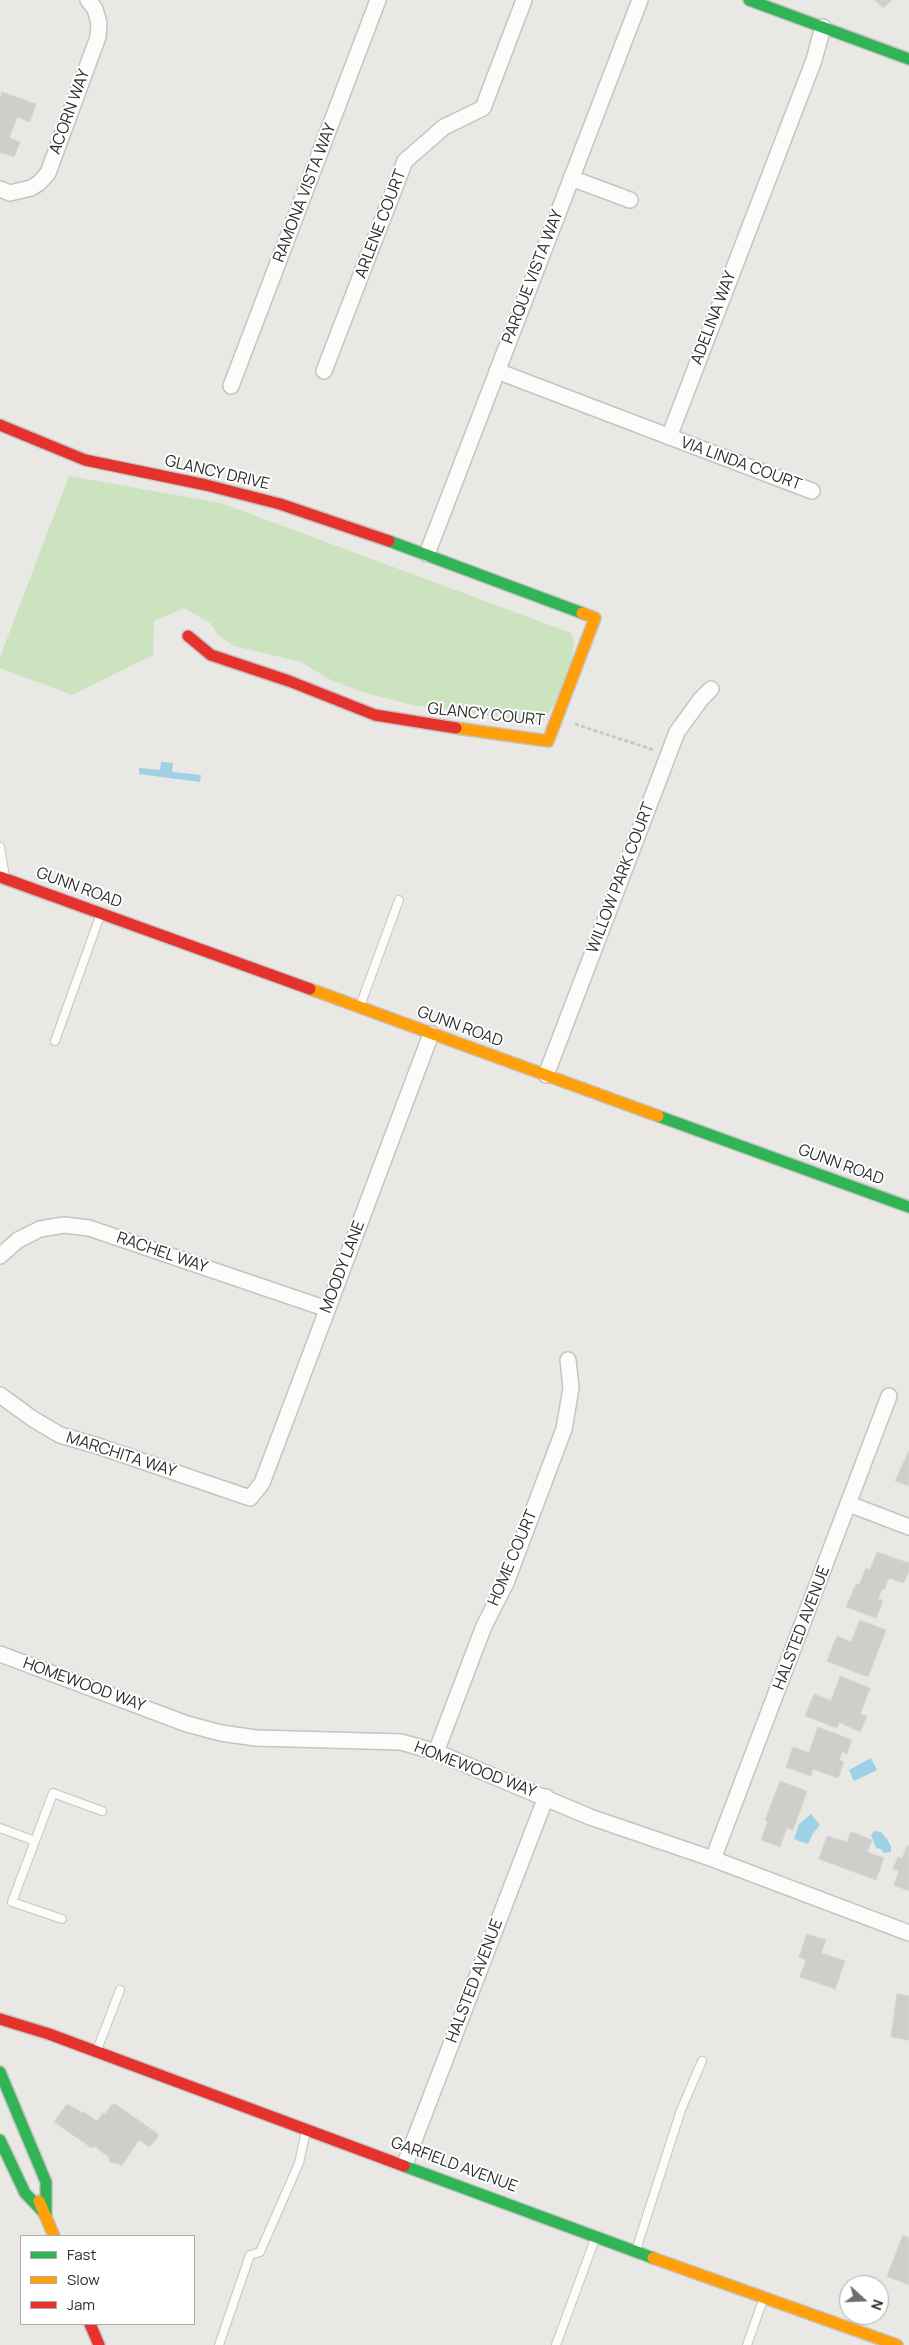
<!DOCTYPE html>
<style>
body{margin:0}
#map{position:relative;width:909px;height:2345px;overflow:hidden;background:#eae8e4;font-family:Manrope,sans-serif}
canvas{display:block}
.legend{position:absolute;left:20px;top:2235px;width:175px;height:90px;box-sizing:border-box;background:#fff;border:1px solid #ababab;margin:0;padding:6px 9px;list-style:none;font-size:15px;color:#2d2d2d}
.legend li{display:flex;align-items:center;gap:10px;height:25px}
.legend b{width:25px;border:1px solid #ababab}
.north{position:absolute;left:839px;top:2275px;width:50px;height:50px;box-sizing:border-box;background:#fff;border:1px solid #ababab;border-radius:50%;rotate:110deg;font-size:14px;font-weight:700;line-height:20px;text-align:center;color:#2d2d2d}
.north::after{content:'';display:block;margin:auto;width:18px;height:22px;background:#6f6e6d;clip-path:polygon(50% 0,100% 100%,50% 72%,0 100%)}
</style>
<div id="map">
<canvas width="909" height="2345"></canvas>
<ul class="legend">
<li><b style="height:6px;background:#30b455"></b>Fast</li>
<li><b style="height:6px;background:#ff9f0a"></b>Slow</li>
<li><b style="height:6px;background:#e5322d"></b>Jam</li>
</ul>
<div class="north">N</div>
</div>
<script>
const c = document.querySelector('canvas').getContext('2d');
c.lineJoin = 'round';
function paint(path, color) {
  c.fillStyle = color;
  c.fill(path, 'evenodd');
}
function poly(rows) {
  const path = new Path2D();
  for (const r of rows) {
    path.moveTo(r[0], r[1]);
    for (let i = 2; i < r.length; i += 2) path.lineTo(r[i], r[i + 1]);
  }
  return path;
}
function strokePath(path, color, width, dash) {
  c.strokeStyle = color;
  c.lineWidth = width;
  c.lineCap = dash ? 'butt' : 'round';
  c.setLineDash(dash || []);
  c.stroke(path);
}
function drawText(font, color, halo, rows, align = 'center') {
  c.font = font + ' Manrope,sans-serif';
  c.lineWidth = 4;
  c.setLineDash([]);
  c.textBaseline = 'middle';
  c.strokeStyle = halo;
  c.fillStyle = color;
  for (const [text, x, y, turn = 0] of rows) {
    c.save();
    c.translate(x, y);
    c.rotate((+turn || 0) * Math.PI / 180);
    c.textAlign = isNaN(turn) ? turn : align;
    if (halo) c.strokeText(text, 0, 0);
    c.fillText(text, 0, 0);
    c.restore();
  }
}
const green = poly([
 [69,476,221,503,571,633,574,641,572,661,554,705,541,723,412,705,359,691,329,679,301,662,234,646,218,635,210,623,184,608,154,621,153,655,72,695,0,668,0,657]
]);
const water = poly([
 [161,762,173,763,172,772,201,775,200,782,139,774,139,768,160,770],
 [871,1758,877,1770,854,1781,849,1770],
 [811,1814,820,1825,813,1833,808,1844,794,1839,799,1824],
 [874,1831,881,1832,887,1839,891,1846,891,1852,884,1853,881,1849,876,1848,871,1835]
]);
const building = poly([
 [875,0,892,0,883,8,875,0],
 [2,92,36,104,30,122,17,117,9,138,20,142,14,157,0,152,0,98,2,92],
 [909,1451,909,1486,895,1481,909,1451],
 [877,1552,909,1563,909,1571,904,1583,889,1578,884,1590,882,1589,878,1599,883,1601,876,1618,846,1607,856,1584,859,1585,866,1568,870,1570,877,1552],
 [860,1620,886,1630,868,1677,827,1661,837,1636,851,1642,860,1620],
 [840,1676,870,1688,860,1714,867,1716,860,1732,839,1722,837,1728,805,1716,814,1694,831,1701,840,1676],
 [818,1727,852,1740,847,1754,842,1752,839,1760,844,1762,838,1778,813,1769,811,1776,786,1767,793,1747,809,1753,818,1727],
 [780,1781,807,1791,793,1830,787,1828,780,1847,761,1840,768,1821,765,1820,780,1781],
 [851,1832,872,1840,867,1852,884,1858,876,1880,819,1859,827,1836,847,1842,851,1832],
 [907,1846,909,1846,909,1891,894,1885,899,1871,893,1869,898,1857,902,1859,907,1846],
 [807,1934,826,1940,821,1953,845,1961,835,1989,800,1977,806,1960,799,1957,807,1934],
 [897,1994,909,1996,909,2040,891,2037,897,1994],
 [67,2104,83,2113,84,2112,97,2121,103,2113,106,2114,110,2106,115,2104,158,2134,158,2137,149,2147,139,2140,122,2165,111,2162,109,2161,109,2157,94,2146,92,2148,54,2122,67,2104],
 [903,2235,909,2238,909,2285,887,2276,903,2235]
]);
const path = poly([
 [575,724,654,750]
]);
const lane = poly([
 [0,847,5,877],
 [360,1006,399,900],
 [55,1041,100,916],
 [0,1828,35,1841],
 [62,1919,12,1902,35,1841,53,1793,102,1811],
 [97,2050,120,1990],
 [636,2250,681,2110,702,2061],
 [219,2345,250,2255,260,2252,299,2163,306,2131],
 [556,2345,595,2239],
 [747,2345,763,2300]
]);
const street = poly([
 [571,178,630,200],
 [0,189,10,193,31,188,39,183,48,173,98,37,99,23,95,9,88,0],
 [324,371,405,161,444,127,483,108,524,0],
 [497,371,812,491],
 [231,386,378,0],
 [669,437,814,60,823,27],
 [427,554,640,0],
 [546,1075,677,732,701,699,711,689],
 [0,1256,18,1240,40,1229,64,1225,89,1228,327,1309],
 [0,1395,33,1419,60,1435,98,1446,250,1498,262,1483,431,1034],
 [849,1504,909,1527],
 [0,1654,187,1724,221,1733,256,1738,401,1742,436,1752,590,1817,713,1859,909,1933],
 [436,1752,484,1626,506,1583,564,1429,571,1388,568,1360],
 [713,1859,889,1396],
 [405,2164,546,1797]
]);
const fast = poly([
 [749,0,909,59],
 [389,541,582,613],
 [658,1116,909,1207],
 [0,2072,46,2182,46,2215],
 [0,2140,25,2193,46,2215],
 [404,2166,653,2258]
]);
const slow = poly([
 [456,728,548,741,595,618,582,613],
 [310,989,658,1116],
 [39,2201,54,2236],
 [653,2258,897,2345]
]);
const jam = poly([
 [0,425,85,460,206,485,280,504,389,541],
 [188,636,211,655,289,681,375,715,456,728],
 [0,877,310,989],
 [0,2019,49,2034,404,2166],
 [90,2324,99,2345]
]);
const streetNames = [
 ["ACORN WAY",70,112,-70],
 ["RAMONA VISTA WAY",305,193,-69],
 ["ARLENE COURT",381,224,-69],
 ["PARQUE VISTA WAY",533,277,-69],
 ["ADELINA WAY",714,318,-69],
 ["VIA LINDA COURT",741,464,20],
 ["GLANCY DRIVE",217,473,13],
 ["GLANCY COURT",486,715,6],
 ["WILLOW PARK COURT",621,878,-69],
 ["GUNN ROAD",79,888,20],
 ["GUNN ROAD",460,1027,20],
 ["GUNN ROAD",841,1165,20],
 ["RACHEL WAY",162,1253,19],
 ["MOODY LANE",343,1267,-69],
 ["MARCHITA WAY",121,1455,18],
 ["HOME COURT",513,1558,-67],
 ["HALSTED AVENUE",802,1628,-69],
 ["HOMEWOOD WAY",84,1685,20],
 ["HOMEWOOD WAY",475,1770,21],
 ["HALSTED AVENUE",475,1981,-69],
 ["GARFIELD AVENUE",454,2165,20]
];
paint(green, '#cce3c0');
paint(water, '#9ed0e6');
paint(building, '#cfceca');
strokePath(building, '#d5d4d0', 1);
strokePath(lane, '#c4c4c3', 10);
strokePath(street, '#c4c4c3', 18);
strokePath(fast, '#c4c4c3', 14);
strokePath(slow, '#c4c4c3', 14);
strokePath(jam, '#c4c4c3', 14);
strokePath(path, '#c8c8c8', 3, [4, 2.5]);
strokePath(lane, '#fcfcfb', 8);
strokePath(street, '#fcfcfb', 15);
strokePath(fast, '#30b455', 11);
strokePath(slow, '#ff9f0a', 11);
strokePath(jam, '#e5322d', 11);
drawText('16px', '#2d2d2d', '#fff', streetNames);
</script>
